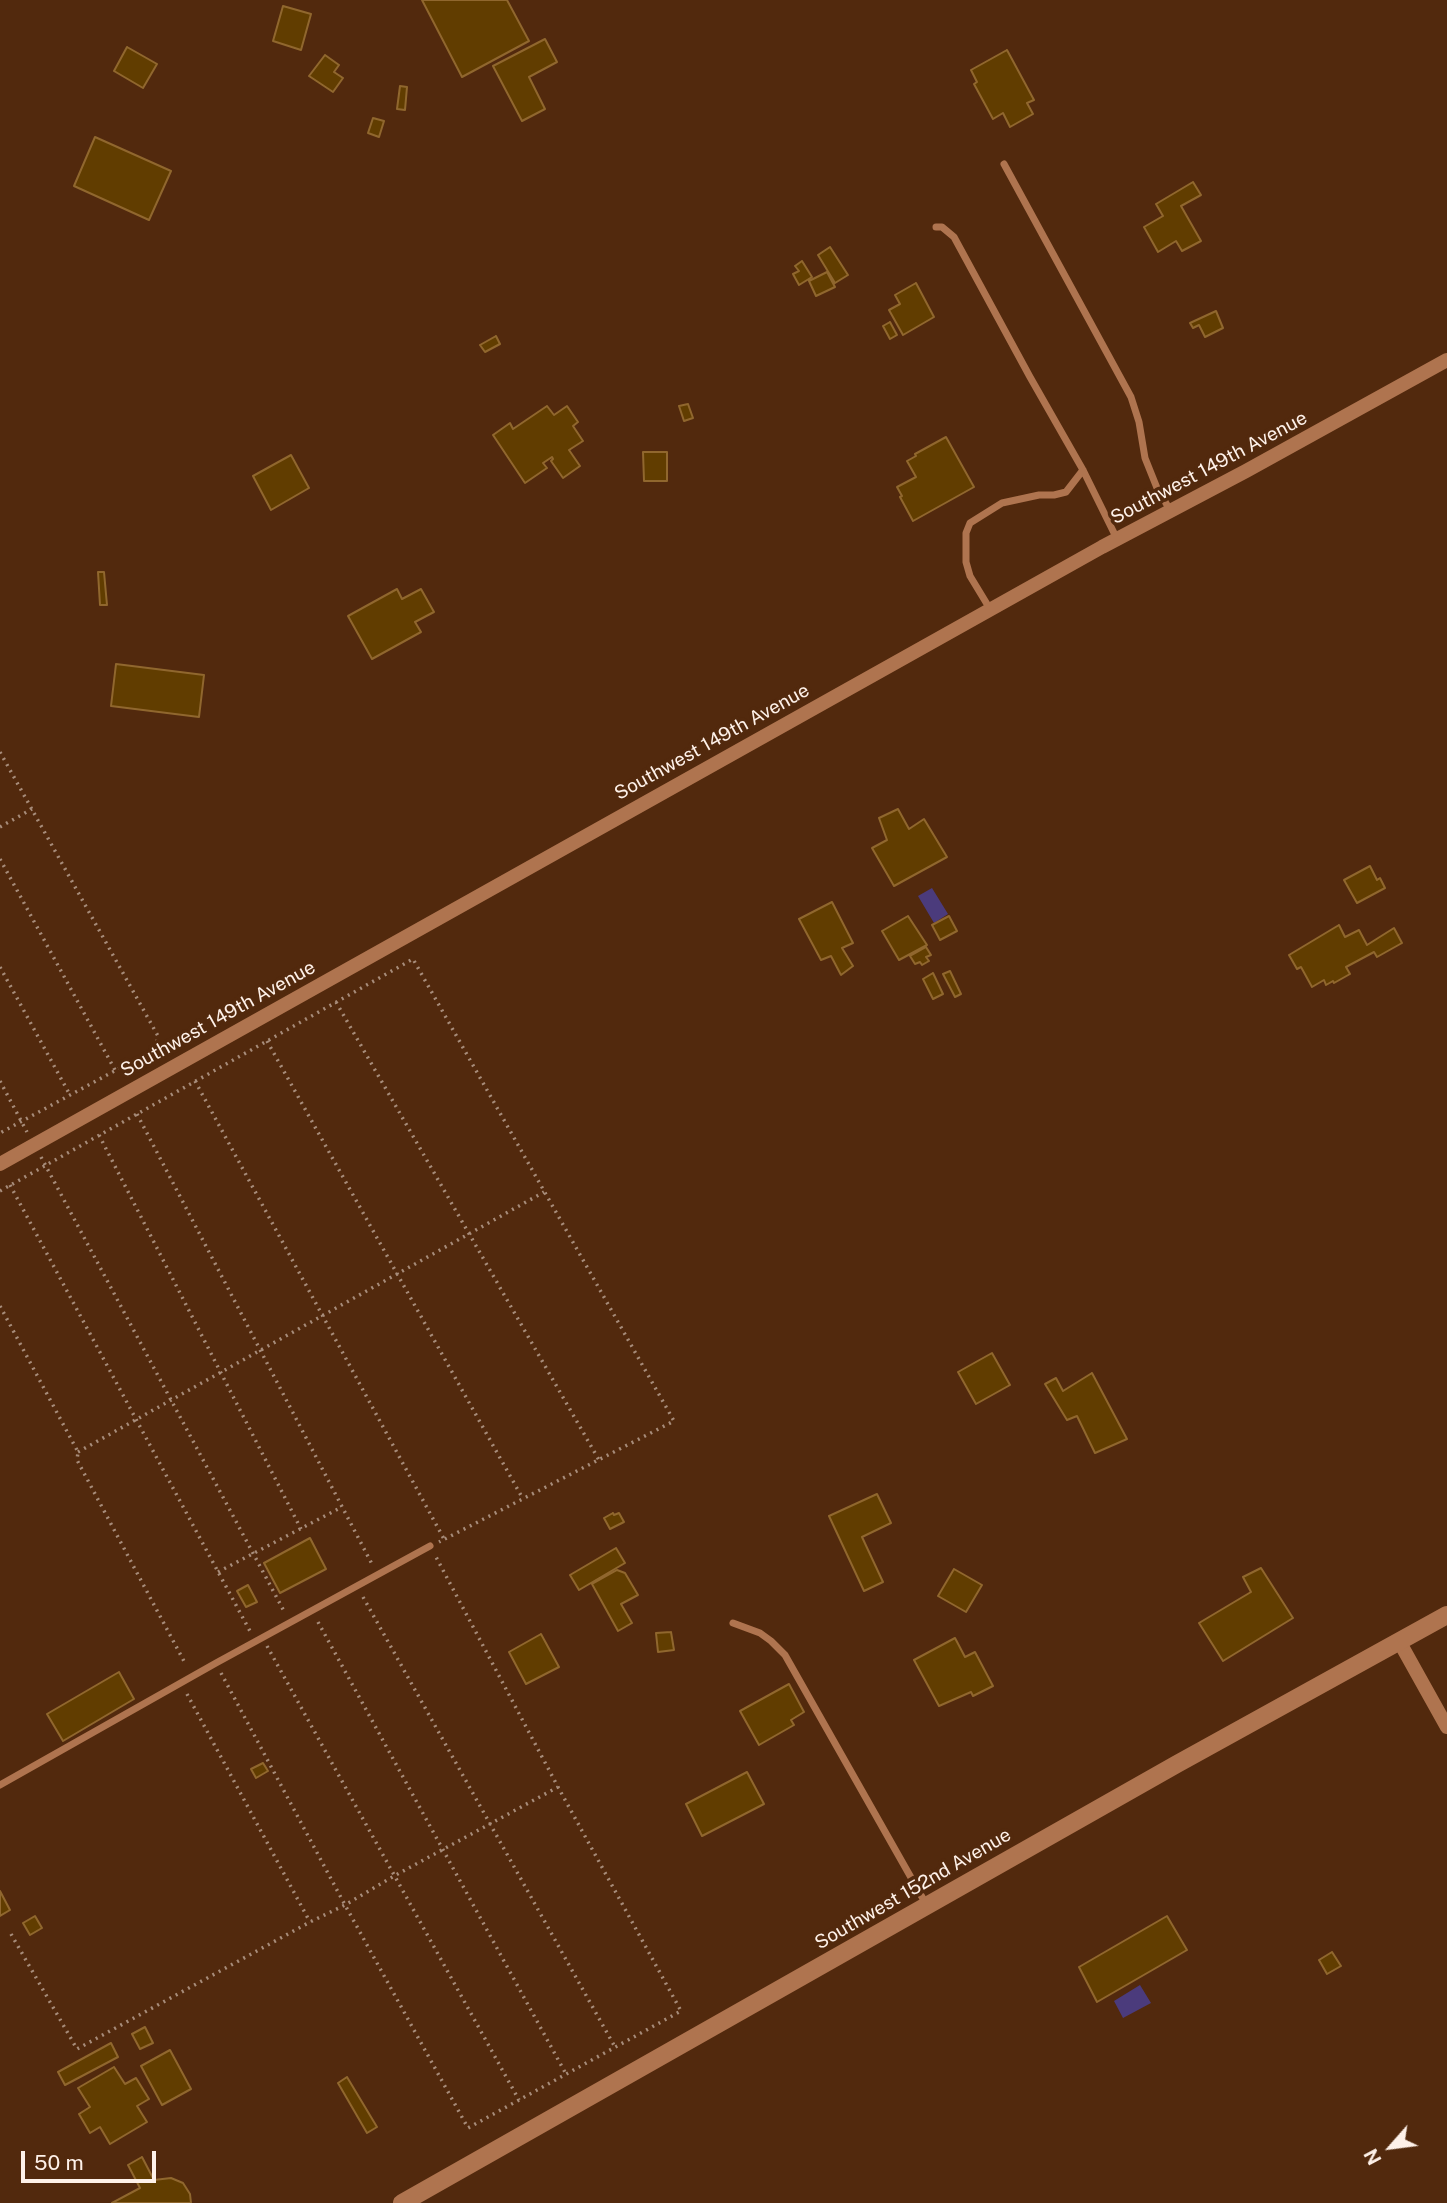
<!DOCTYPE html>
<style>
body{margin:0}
#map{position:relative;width:1447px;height:2203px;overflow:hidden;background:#52290d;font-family:"Public Sans",sans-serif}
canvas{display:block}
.north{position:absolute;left:1356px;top:2112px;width:70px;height:70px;-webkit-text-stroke:5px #52290d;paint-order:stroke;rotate:242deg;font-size:19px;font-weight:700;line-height:28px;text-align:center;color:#fef1e9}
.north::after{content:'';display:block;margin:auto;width:24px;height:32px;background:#fef1e9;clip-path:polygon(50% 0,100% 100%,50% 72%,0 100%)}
.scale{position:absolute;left:21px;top:2151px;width:135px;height:32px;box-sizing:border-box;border:4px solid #fef1e9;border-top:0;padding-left:9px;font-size:21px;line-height:24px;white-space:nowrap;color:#fef1e9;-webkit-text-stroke:5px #52290d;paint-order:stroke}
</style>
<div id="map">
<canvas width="1447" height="2203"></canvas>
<div class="north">N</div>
<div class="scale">50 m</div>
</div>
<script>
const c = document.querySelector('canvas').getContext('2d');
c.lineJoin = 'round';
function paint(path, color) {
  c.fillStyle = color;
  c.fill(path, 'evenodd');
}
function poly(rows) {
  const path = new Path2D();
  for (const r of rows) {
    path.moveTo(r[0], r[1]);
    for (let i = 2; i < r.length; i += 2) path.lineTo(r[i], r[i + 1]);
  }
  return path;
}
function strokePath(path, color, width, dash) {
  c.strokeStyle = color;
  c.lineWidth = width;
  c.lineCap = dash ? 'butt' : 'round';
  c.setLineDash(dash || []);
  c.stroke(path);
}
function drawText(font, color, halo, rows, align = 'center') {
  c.font = font + ' "Public Sans",sans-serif';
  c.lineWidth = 7;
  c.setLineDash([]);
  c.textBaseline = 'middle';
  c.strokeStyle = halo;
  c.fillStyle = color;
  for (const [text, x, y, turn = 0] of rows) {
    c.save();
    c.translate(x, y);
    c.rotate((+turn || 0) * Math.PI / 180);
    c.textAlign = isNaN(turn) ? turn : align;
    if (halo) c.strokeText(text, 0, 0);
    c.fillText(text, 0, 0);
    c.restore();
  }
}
const water = poly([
 [932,888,948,914,934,923,918,896],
 [1140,1985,1151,2003,1123,2018,1114,2001]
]);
const building = poly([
 [422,0,507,0,529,41,462,77,422,0],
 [283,6,311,14,301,50,273,41,283,6],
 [545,39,557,62,529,77,545,109,522,121,493,66,545,39],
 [127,47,157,64,143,88,114,71,127,47],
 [1007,50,1034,100,1027,103,1033,114,1010,127,1003,113,993,119,974,84,977,82,971,70,1007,50],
 [325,55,339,65,334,72,343,78,333,92,309,76,325,55],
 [400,86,407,87,405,110,397,109,400,86],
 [373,118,384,121,379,137,368,133,373,118],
 [95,137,171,171,149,220,74,186,95,137],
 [1193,182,1201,195,1181,206,1201,241,1182,251,1176,241,1158,252,1144,227,1163,216,1156,204,1193,182],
 [830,247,848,275,835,283,818,255,830,247],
 [802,261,812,277,799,285,793,274,799,271,795,266,802,261],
 [827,272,835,287,816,296,809,281,827,272],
 [916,283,934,317,903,335,889,310,900,304,895,295,916,283],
 [1216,311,1223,328,1205,337,1199,325,1193,328,1190,323,1216,311],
 [890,322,897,335,890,339,883,326,890,322],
 [496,336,500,344,485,352,480,345,496,336],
 [688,404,693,418,684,421,679,406,688,404],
 [547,406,554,415,567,406,578,422,573,426,583,441,569,450,580,466,563,478,551,461,553,459,552,457,543,463,547,468,525,483,493,435,510,423,513,429,547,406],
 [946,437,974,487,913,521,900,497,902,496,897,487,916,477,907,461,916,456,915,454,946,437],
 [643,452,667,452,667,481,644,481,643,452],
 [291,455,309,488,271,510,253,476,291,455],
 [98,572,104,572,107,605,100,605,98,572],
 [397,589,402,599,421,589,434,612,415,622,421,632,372,659,348,616,397,589],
 [116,664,204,675,199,717,111,706,116,664],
 [898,809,909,829,924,819,947,857,894,886,872,848,887,840,879,818,898,809],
 [1370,866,1377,880,1380,878,1385,888,1357,903,1344,880,1370,866],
 [832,902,853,943,842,948,853,966,841,975,831,956,821,960,799,919,832,902],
 [908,916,927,945,899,960,882,931,908,916],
 [949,916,957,931,940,940,932,925,949,916],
 [1339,925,1345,937,1359,930,1367,945,1394,928,1402,943,1377,957,1374,952,1346,967,1350,974,1334,983,1333,981,1326,985,1324,980,1312,987,1301,967,1297,969,1289,955,1339,925],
 [926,947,931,955,926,957,929,961,922,965,920,962,915,964,910,956,926,947],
 [950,971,961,994,955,997,943,974,950,971],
 [933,973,943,994,933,999,923,979,933,973],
 [992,1353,1010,1385,976,1404,958,1372,992,1353],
 [1092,1373,1127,1439,1095,1453,1077,1416,1067,1420,1045,1384,1056,1378,1063,1391,1092,1373],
 [877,1494,891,1523,862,1537,883,1582,864,1591,829,1516,877,1494],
 [613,1513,614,1515,619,1513,624,1522,610,1529,604,1518,613,1513],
 [310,1538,326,1569,280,1593,264,1563,310,1538],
 [616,1548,625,1563,579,1590,570,1575,616,1548],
 [1261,1568,1293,1618,1223,1661,1199,1623,1251,1592,1243,1577,1261,1568],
 [954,1569,982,1585,966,1612,938,1596,954,1569],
 [617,1570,625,1573,638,1595,621,1604,632,1623,618,1631,592,1584,617,1570],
 [248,1585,257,1602,246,1607,237,1591,248,1585],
 [671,1632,674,1650,658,1652,656,1633,671,1632],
 [541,1634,559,1667,526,1684,509,1652,541,1634],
 [955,1638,965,1657,975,1652,993,1686,973,1696,971,1692,939,1706,914,1660,955,1638],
 [119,1672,134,1699,63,1741,47,1714,119,1672],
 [789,1684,804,1712,791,1720,794,1725,759,1745,740,1711,789,1684],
 [263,1763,268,1771,256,1778,251,1769,263,1763],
 [747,1772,764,1804,702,1836,686,1804,747,1772],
 [0,1891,10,1910,0,1916,0,1891],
 [35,1916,42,1928,30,1935,23,1923,35,1916],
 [1167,1916,1187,1950,1097,2002,1079,1967,1167,1916],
 [1332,1952,1341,1966,1327,1974,1319,1960,1332,1952],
 [145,2027,153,2043,140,2049,132,2034,145,2027],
 [111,2043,118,2057,65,2085,58,2072,111,2043],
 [170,2050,191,2089,162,2105,141,2066,170,2050],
 [114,2067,125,2084,136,2078,149,2099,137,2106,147,2122,110,2144,100,2127,90,2133,79,2114,90,2107,78,2088,114,2067],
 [347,2077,377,2127,367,2133,338,2083,347,2077],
 [142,2157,154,2180,171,2178,183,2183,190,2194,191,2203,112,2203,140,2188,128,2165,142,2157]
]);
const path = poly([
 [0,752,158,1036,155,1049,0,1133],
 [0,827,32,809],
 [0,859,115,1070],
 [0,967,70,1095],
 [336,1002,599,1460],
 [267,1041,523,1499],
 [0,1081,27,1132],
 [195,1081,444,1539],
 [137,1114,373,1566],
 [99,1135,301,1529],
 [41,1157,285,1613],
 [10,1185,251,1633],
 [0,1191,413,959,674,1421,439,1542],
 [0,1306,78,1452,77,1460,186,1665],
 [78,1452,544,1192],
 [218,1572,342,1507],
 [363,1597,615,2047],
 [318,1622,566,2074],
 [267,1646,519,2100],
 [221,1673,345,1905,468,2128,681,2011,558,1787],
 [187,1694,310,1922],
 [11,1934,77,2049,310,1922,345,1905,394,1876,558,1787,436,1557]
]);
const service = poly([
 [1004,164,1131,397,1139,422,1145,458,1157,488,1170,510],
 [936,227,942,227,954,237,1030,377,1083,470,1117,539],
 [990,609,970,576,966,562,966,533,970,523,1002,503,1039,495,1054,495,1066,492,1083,470],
 [733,1623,760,1633,771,1641,785,1655,926,1904],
 [0,1785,216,1663,430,1546]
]);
const minor = poly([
 [0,1164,1102,547,1246,471,1447,360],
 [1399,1641,1447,1727]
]);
const tertiary = poly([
 [402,2203,1177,1764,1447,1615]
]);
const streetNames = [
 ["Southwest 149th Avenue",1209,468,-28],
 ["Southwest 149th Avenue",712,742,-29],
 ["Southwest 149th Avenue",218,1019,-29],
 ["Southwest 152nd Avenue",913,1889,-30]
];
paint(water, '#4b3b7c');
paint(building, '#613d00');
strokePath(building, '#90672e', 2);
strokePath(path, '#a78c7a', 3.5, [2, 5]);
strokePath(service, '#af744f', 7);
strokePath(minor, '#af744f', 14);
strokePath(tertiary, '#af744f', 18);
drawText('19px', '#fef1e9', '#52290d', streetNames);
</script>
